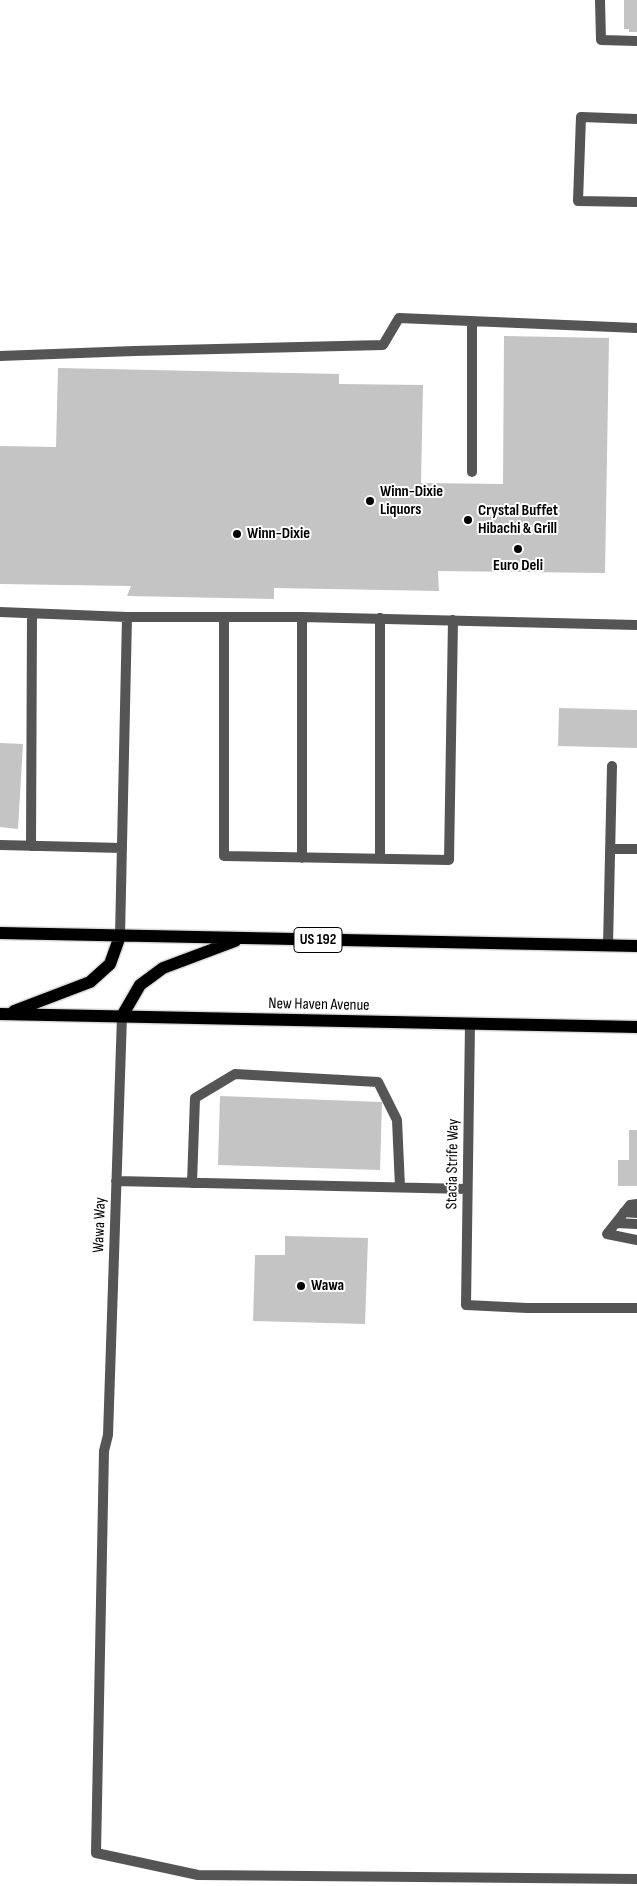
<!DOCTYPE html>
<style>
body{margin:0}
canvas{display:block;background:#fff}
</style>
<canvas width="637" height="1886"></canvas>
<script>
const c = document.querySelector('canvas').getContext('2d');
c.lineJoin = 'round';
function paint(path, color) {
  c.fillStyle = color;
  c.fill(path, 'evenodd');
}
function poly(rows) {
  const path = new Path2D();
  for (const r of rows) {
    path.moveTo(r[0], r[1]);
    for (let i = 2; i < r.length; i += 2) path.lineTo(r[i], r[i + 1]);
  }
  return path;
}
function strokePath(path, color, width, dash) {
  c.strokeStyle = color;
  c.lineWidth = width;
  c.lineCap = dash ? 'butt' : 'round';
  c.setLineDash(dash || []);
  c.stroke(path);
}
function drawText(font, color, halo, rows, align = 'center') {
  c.font = font + ' "Sofia Sans Condensed",sans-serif';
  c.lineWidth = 4;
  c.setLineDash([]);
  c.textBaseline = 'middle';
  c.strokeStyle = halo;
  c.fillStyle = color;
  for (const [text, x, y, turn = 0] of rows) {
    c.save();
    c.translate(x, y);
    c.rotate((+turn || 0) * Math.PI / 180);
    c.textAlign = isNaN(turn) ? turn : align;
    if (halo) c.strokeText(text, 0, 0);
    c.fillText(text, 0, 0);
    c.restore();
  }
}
const building = poly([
 [624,0,637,0,637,32,629,32,629,29,624,29],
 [504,336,609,338,605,573,438,571,439,591,274,588,274,599,127,596,131,586,0,584,0,446,56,447,58,368,339,374,339,384,423,385,421,483,503,484],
 [559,708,637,710,637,748,558,746],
 [0,743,23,744,18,829,0,827],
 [220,1096,382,1102,380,1170,218,1165],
 [629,1130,637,1130,637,1186,618,1186,618,1160,629,1160],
 [285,1236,368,1238,365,1324,253,1321,255,1255,285,1255]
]);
const lane = poly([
 [600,0,601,40,637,41],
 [637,119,581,117,578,201,637,202],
 [0,356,134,351,383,345,399,318,637,328],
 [472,472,472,321],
 [0,612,127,617],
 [224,617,224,856,449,860,453,620],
 [0,845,122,848],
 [31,846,32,614],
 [611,849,637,849],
 [302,858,302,617],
 [380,859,380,618],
 [120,936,127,617,302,617,637,625],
 [608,945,612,766],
 [122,1016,108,1435,104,1451,96,1853,198,1875,637,1879],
 [470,1024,466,1305,527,1308,637,1308],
 [116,1181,467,1189],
 [192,1183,195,1098,235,1074,378,1082,397,1120,400,1187],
 [637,1204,630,1205,607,1234,637,1240],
 [624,1212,637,1213],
 [616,1223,637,1224]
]);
const primary = poly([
 [0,933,637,946],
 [14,1011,90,982,110,964,120,936],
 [0,1014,637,1027],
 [122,1016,140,985,163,968,235,941]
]);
const markers = [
 [370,501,5,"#000"],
 [468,520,5,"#000"],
 [237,534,5,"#000"],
 [518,549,5,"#000"],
 [301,1286,5,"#000"]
];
const shields = [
 [318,940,48]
];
const shieldNames = [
 ["US 192",318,940]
];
const poiNames = [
 ["Winn-Dixie",380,492],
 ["Liquors",380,510],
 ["Crystal Buffet",478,511],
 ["Hibachi & Grill",478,529],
 ["Winn-Dixie",247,534],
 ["Euro Deli",518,566,"center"],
 ["Wawa",311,1286]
];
const streetNames = [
 ["New Haven Avenue",319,1005,1],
 ["Stacia Strife Way",453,1164,-89],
 ["Wawa Way",100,1225,-88]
];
paint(building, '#c4c4c4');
strokePath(primary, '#dbdbdb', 15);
strokePath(lane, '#555', 10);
strokePath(primary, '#000', 12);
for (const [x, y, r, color] of markers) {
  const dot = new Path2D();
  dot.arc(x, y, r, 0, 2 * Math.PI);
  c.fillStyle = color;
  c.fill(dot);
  strokePath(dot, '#fff', 2);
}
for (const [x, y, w] of shields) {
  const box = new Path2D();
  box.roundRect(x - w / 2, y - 12.5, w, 25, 4);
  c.fillStyle = '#fff';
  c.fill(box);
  strokePath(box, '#000', 1);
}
drawText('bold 15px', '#000', null, shieldNames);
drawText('bold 16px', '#000', '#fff', poiNames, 'left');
drawText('16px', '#000', '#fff', streetNames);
</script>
